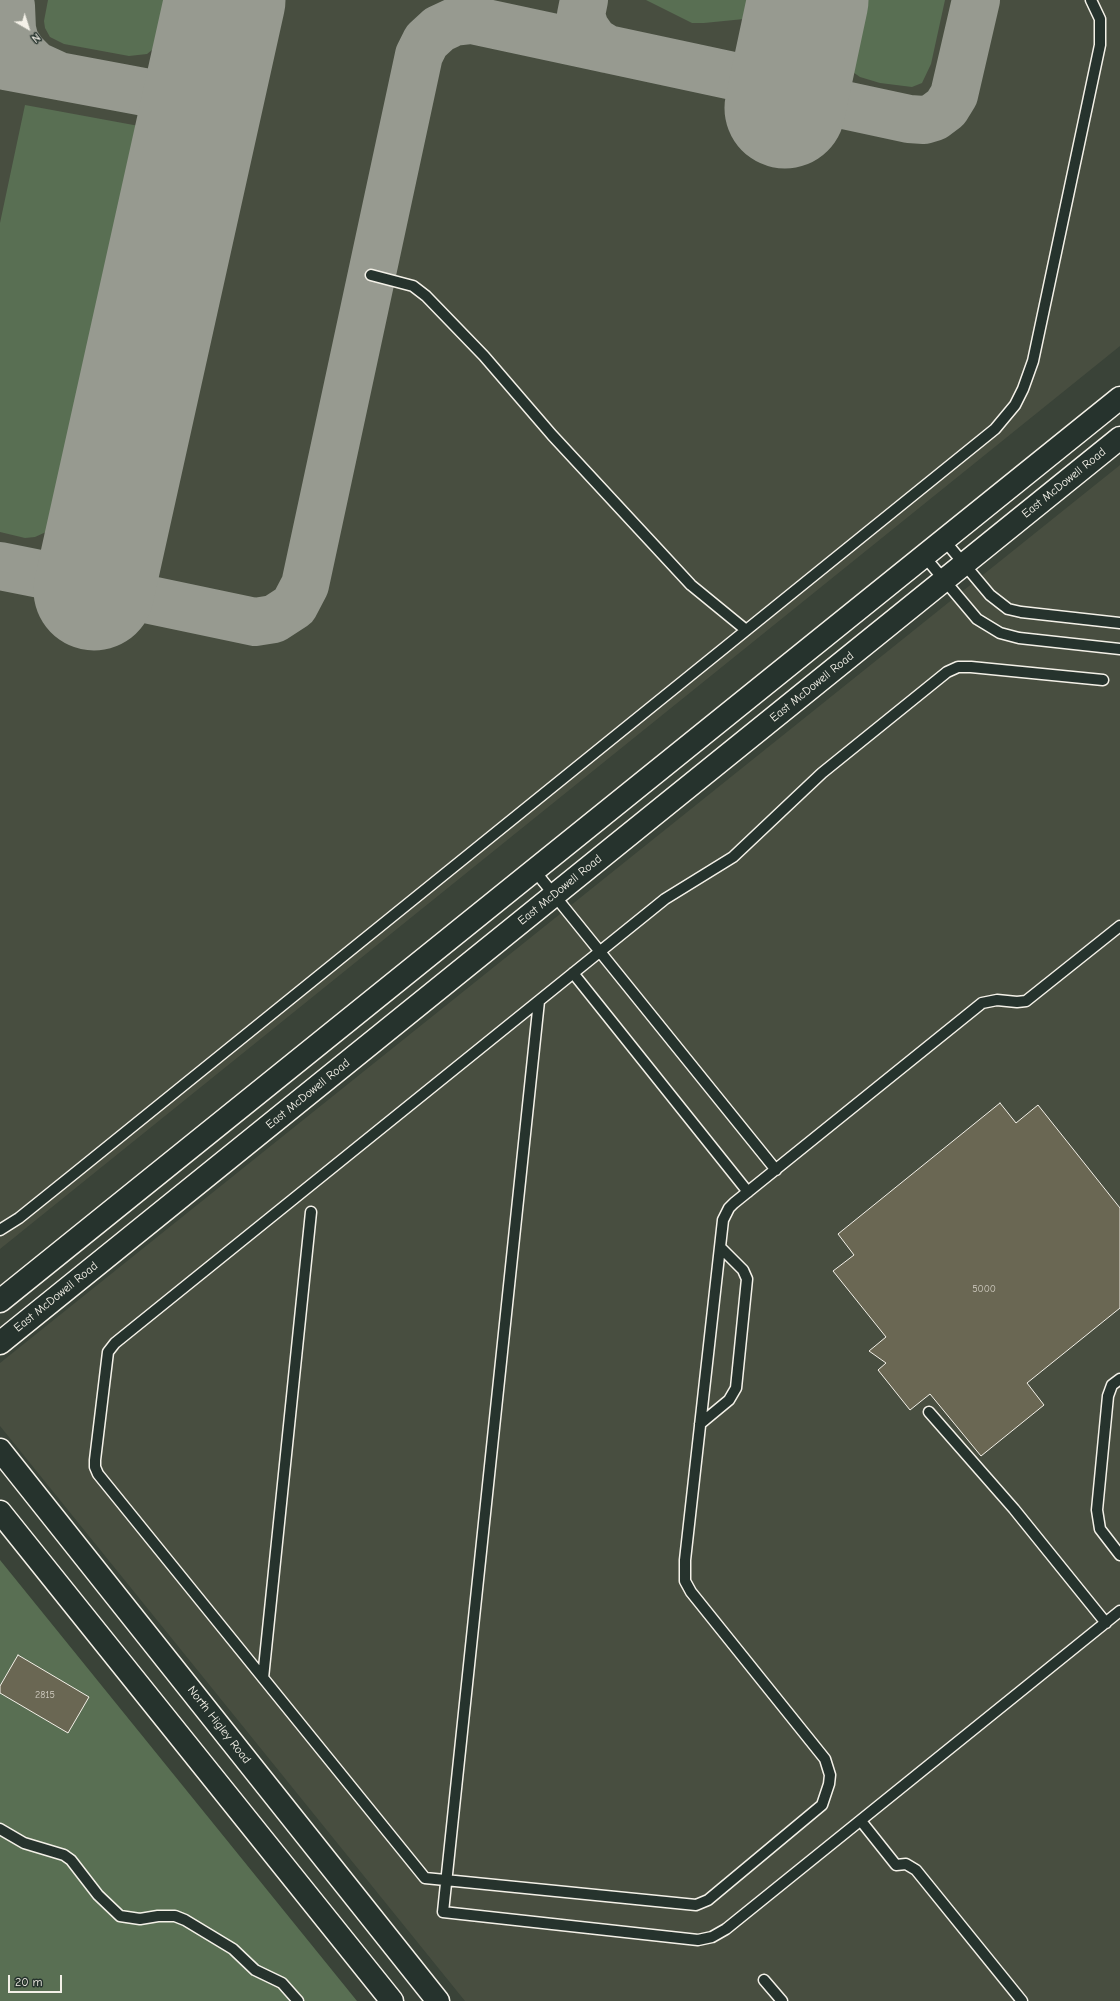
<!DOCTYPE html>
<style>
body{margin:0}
#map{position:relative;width:1120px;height:2001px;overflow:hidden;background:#3a4338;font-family:"Comic Neue",sans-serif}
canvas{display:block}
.north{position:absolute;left:8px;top:8px;width:40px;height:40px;-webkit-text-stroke:3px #26332d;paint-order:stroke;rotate:141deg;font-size:11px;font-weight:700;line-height:16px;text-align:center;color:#f4f1e8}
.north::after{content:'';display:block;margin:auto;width:14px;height:18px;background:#f4f1e8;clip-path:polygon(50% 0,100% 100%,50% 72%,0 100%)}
.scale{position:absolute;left:8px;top:1975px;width:54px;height:18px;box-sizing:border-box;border:2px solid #f4f1e8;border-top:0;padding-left:5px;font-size:12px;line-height:14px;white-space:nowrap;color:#f4f1e8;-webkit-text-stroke:3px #26332d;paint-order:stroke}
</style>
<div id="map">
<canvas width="1120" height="2001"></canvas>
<div class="north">N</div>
<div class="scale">20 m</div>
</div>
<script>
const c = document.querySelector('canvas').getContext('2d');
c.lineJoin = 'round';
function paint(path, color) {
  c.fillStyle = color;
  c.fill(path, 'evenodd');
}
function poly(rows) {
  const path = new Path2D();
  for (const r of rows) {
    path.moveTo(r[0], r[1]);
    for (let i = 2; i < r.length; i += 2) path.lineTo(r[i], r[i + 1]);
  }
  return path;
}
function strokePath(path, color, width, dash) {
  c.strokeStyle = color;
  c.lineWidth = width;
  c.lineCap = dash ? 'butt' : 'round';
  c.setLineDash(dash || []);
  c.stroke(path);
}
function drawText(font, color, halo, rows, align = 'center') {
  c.font = font + ' "Comic Neue",sans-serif';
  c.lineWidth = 3;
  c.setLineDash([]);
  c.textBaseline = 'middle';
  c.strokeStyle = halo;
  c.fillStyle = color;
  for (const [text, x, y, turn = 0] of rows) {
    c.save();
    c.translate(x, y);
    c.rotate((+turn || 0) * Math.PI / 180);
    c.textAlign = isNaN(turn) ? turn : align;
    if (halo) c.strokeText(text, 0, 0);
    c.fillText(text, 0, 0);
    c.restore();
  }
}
const built = poly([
 [0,0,1120,0,1120,346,0,1249],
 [1120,465,1120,2001,465,2001,0,1426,0,1363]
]);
const green = poly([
 [48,0,167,0,157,46,147,54,129,56,64,44,50,37,45,28,44,21],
 [646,0,756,0,744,19,704,23,692,23],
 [852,0,945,0,931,64,922,83,912,87,880,83,860,77,847,68,841,56,841,48],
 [25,105,139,126,56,521,46,532,35,537,25,538,0,532,0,223],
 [0,1560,357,2001,0,2001]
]);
const taxiway = poly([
 [584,0,581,15,585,28,594,41,607,49],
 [11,6,12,29,15,41,23,53,35,65,59,76],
 [0,65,203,103],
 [788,93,909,119,924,120,934,117,946,108,954,95,976,0],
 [0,566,40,574,94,590,136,597,255,622,274,619,294,606,305,585,419,55,426,41,439,29,454,22,472,20,789,88]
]);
const runway = poly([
 [785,108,808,0],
 [94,590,225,0]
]);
const building = poly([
 [1000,1103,1016,1123,1038,1105,1120,1208,1120,1308,1027,1383,1044,1405,981,1456,930,1394,910,1410,878,1370,886,1363,869,1351,886,1337,833,1271,854,1255,838,1234,1000,1103],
 [18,1655,89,1697,68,1733,0,1693,0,1686,18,1655]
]);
const lane = poly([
 [371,275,413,286,426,296,484,356,552,435,691,585,746,630],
 [944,540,990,595,1008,609,1021,612,1120,623],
 [924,556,977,619,1000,633,1019,638,1120,649],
 [1103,680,971,667,958,667,947,672,822,773,733,857,665,899,115,1343,108,1352,95,1460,95,1467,98,1474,425,1878,696,1905,708,1900,822,1805,829,1784,830,1775,825,1759,691,1592,685,1581,685,1560,723,1220,729,1208,734,1203,982,1003,997,1000,1017,1002,1026,1001,1120,926],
 [534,870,776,1170],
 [573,973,748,1192],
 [539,1001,443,1912,698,1940,712,1937,726,1929,1120,1611],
 [0,1230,19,1218,75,1173,995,429,1015,405,1023,389,1033,361,1100,45,1100,19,1091,0],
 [1120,1379,1112,1385,1108,1396,1097,1510,1100,1529,1120,1555],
 [929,1412,1014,1509,1106,1623],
 [700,1424,729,1400,736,1388,747,1279,743,1270,720,1247],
 [263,1678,311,1212],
 [861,1821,896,1865,906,1864,916,1870,1022,2001],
 [0,1829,24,1843,64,1855,71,1860,98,1895,120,1916,140,1919,158,1916,175,1916,185,1920,233,1949,255,1970,282,1983,298,2001],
 [764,1980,782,2001]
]);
const secondary = poly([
 [0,1301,1120,398],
 [0,1343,1120,438],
 [0,1450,438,2001],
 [0,1512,392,2001]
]);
const numberNames = [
 ["5000",984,1289],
 ["2815",45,1695]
];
const streetNames = [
 ["East McDowell Road",1064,483,-39],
 ["East McDowell Road",812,687,-39],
 ["East McDowell Road",560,890,-39],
 ["East McDowell Road",308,1094,-39],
 ["East McDowell Road",56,1297,-39],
 ["North Higley Road",219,1725,52]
];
paint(built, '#484e40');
paint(green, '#596f53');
strokePath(taxiway, '#979a90', 48);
strokePath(runway, '#979a90', 121);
paint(building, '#6a6753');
strokePath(building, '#f4f1e8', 1);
strokePath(lane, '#f4f1e8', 13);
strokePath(secondary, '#f4f1e8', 25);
strokePath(lane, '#26332d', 10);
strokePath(secondary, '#26332d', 22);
drawText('10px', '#d2cec3', null, numberNames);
drawText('12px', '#f4f1e8', '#26332d', streetNames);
</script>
